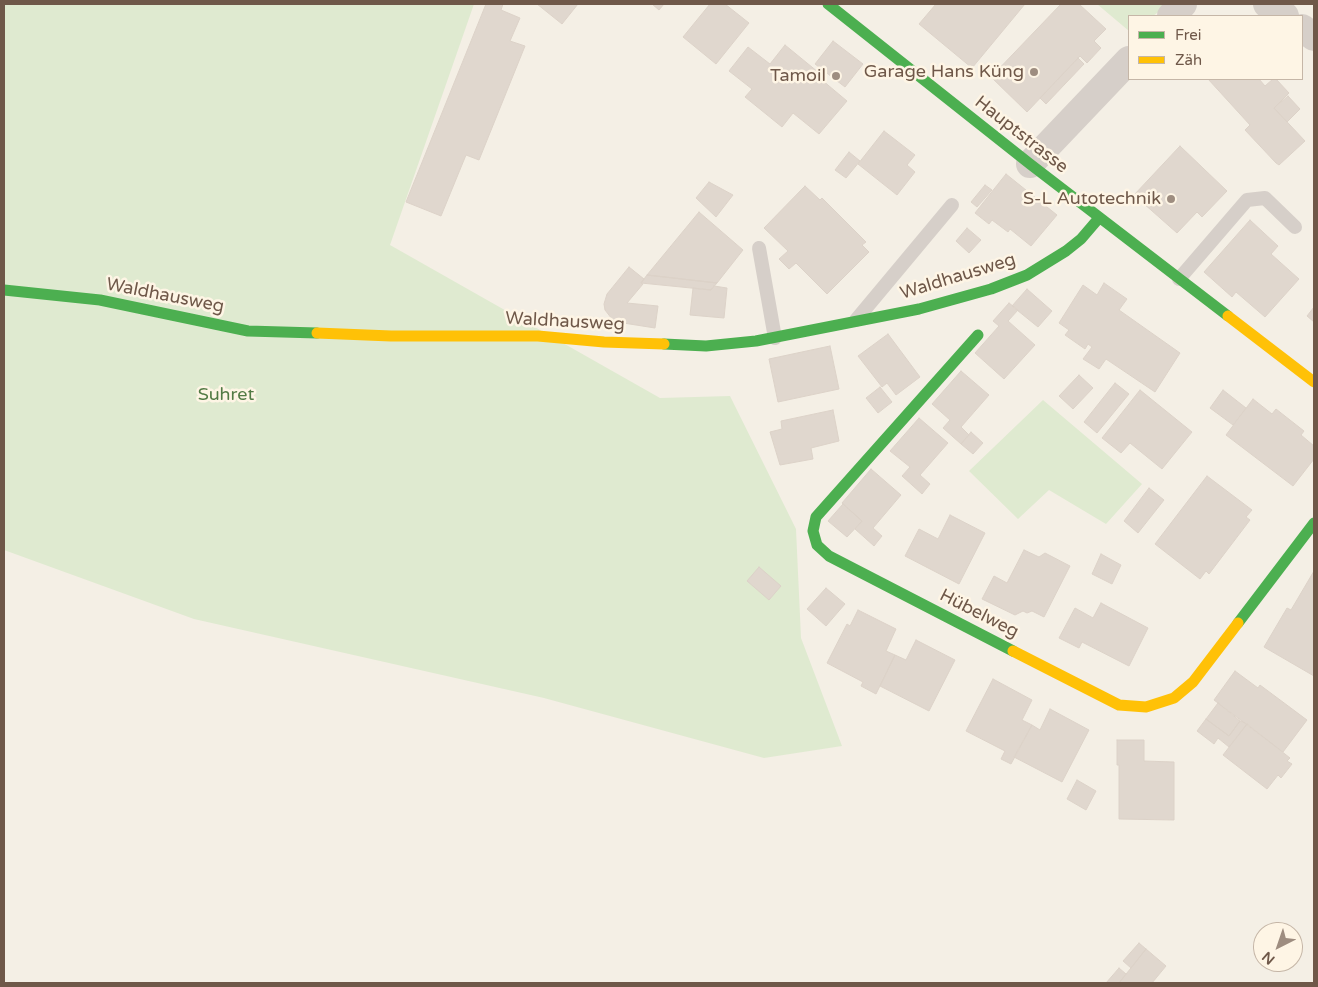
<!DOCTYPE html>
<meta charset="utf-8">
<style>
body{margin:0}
#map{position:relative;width:1318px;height:987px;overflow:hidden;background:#f4efe5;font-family:"Varela Round",sans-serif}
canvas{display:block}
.frame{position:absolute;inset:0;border:5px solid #6f5849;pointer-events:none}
.legend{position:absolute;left:1128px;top:15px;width:175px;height:65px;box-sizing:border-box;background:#fef5e5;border:1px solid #c5b6a7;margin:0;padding:6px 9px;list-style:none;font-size:15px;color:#6f5849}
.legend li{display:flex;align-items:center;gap:10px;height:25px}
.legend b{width:25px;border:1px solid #c5b6a7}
.north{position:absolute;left:1253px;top:922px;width:50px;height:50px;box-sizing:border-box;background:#fef5e5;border:1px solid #c5b6a7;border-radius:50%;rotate:221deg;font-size:14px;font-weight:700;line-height:20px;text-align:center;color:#6f5849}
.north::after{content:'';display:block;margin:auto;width:18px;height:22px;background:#9e8d80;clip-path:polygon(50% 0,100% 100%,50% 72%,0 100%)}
</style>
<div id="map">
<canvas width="1318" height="987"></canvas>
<div class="frame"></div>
<ul class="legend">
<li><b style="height:6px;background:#4caf50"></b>Frei</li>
<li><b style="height:6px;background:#ffc107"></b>Zäh</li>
</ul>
<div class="north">N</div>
</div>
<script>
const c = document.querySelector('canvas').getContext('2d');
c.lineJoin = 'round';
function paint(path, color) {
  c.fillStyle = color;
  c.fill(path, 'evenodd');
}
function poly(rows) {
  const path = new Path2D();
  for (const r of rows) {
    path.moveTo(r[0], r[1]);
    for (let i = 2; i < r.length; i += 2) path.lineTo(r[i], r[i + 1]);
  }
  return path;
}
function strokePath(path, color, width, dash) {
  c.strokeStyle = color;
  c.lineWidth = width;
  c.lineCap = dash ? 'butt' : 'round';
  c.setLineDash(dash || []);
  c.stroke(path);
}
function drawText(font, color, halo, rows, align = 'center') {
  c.font = font + ' "Varela Round",sans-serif';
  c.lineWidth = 5;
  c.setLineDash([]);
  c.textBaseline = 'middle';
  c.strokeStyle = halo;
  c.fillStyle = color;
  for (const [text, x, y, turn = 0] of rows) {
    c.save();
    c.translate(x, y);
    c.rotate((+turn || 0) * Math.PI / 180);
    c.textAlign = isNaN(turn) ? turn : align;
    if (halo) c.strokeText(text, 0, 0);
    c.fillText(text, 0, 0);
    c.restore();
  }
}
const green = poly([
 [4,4,474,4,390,245,660,398,730,396,796,529,801,638,842,746,764,758,544,698,194,619,4,550],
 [1097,4,1169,4,1153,16,1129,16,1129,31],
 [1043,400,1142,484,1106,524,1049,490,1018,519,969,471]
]);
const building = poly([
 [486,4,503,4,501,10,520,18,510,41,525,46,479,160,466,155,441,216,406,202,486,4],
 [537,4,578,4,562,24,537,4],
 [652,4,664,4,659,10,652,4],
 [710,4,725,4,749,23,716,64,683,37,710,4],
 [936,4,1025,4,972,68,919,24,936,4],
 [1061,4,1079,4,1106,29,1094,41,1101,48,1087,63,1080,56,1027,112,991,77,1061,4],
 [833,41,863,64,845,87,815,64,833,41],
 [785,45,818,72,816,75,847,101,819,134,793,113,782,127,745,97,752,89,729,71,748,47,770,64,785,45],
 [1078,58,1084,64,1046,104,1040,98,1078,58],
 [1208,79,1259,79,1265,86,1273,79,1276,79,1289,93,1274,108,1305,141,1279,165,1276,163,1245,130,1250,125,1208,79],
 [1288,96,1300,109,1287,122,1274,108,1288,96],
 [884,131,915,155,907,165,915,172,897,195,858,164,884,131],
 [1180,146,1227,191,1202,217,1197,212,1177,233,1134,195,1180,146],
 [849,152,860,161,846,178,835,170,849,152],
 [1006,174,1057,215,1031,246,1010,229,1008,232,992,220,989,224,975,213,1006,174],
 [709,182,733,195,716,217,696,198,709,182],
 [985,185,992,190,977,207,971,202,985,185],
 [805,186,820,200,822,198,866,242,862,245,869,252,827,294,796,263,789,269,779,259,788,251,764,228,805,186],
 [699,212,743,250,717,283,647,275,699,212],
 [1250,220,1278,246,1271,254,1299,279,1265,317,1236,292,1232,297,1204,272,1250,220],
 [967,228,981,240,969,253,956,241,967,228],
 [629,267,644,279,641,283,643,284,627,303,658,306,655,328,617,322,612,319,605,310,604,304,607,294,629,267],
 [647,275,717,283,711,290,641,283,647,275],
 [1104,283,1127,299,1119,310,1180,353,1155,392,1106,359,1099,369,1083,359,1092,347,1088,344,1085,349,1065,335,1069,330,1059,323,1083,285,1097,295,1104,283],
 [714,286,727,288,724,318,690,315,693,288,711,290,714,286],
 [1027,289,1052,311,1038,327,1012,306,1027,289],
 [1009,303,1018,310,1008,321,1035,345,1004,379,975,353,999,326,993,321,1009,303],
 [1314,307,1314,322,1307,316,1314,307],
 [888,334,920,377,896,395,887,383,882,387,858,356,888,334],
 [830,346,839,389,778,402,769,359,830,346],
 [961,371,989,395,961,427,969,435,961,444,943,428,950,420,932,404,961,371],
 [1079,375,1093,388,1073,409,1059,396,1079,375],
 [1115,383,1129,394,1097,433,1084,422,1115,383],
 [880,387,892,402,878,413,866,398,880,387],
 [1140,390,1192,432,1162,469,1130,443,1121,453,1102,438,1140,390],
 [1223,390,1246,408,1233,425,1210,408,1223,390],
 [1253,399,1272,414,1276,409,1304,431,1301,435,1314,446,1314,459,1293,486,1226,435,1253,399],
 [833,410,839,441,811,448,813,459,780,465,770,432,782,429,781,421,833,410],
 [919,418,948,443,920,475,930,484,922,494,902,476,910,467,890,451,919,418],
 [971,432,983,443,973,454,961,444,971,432],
 [871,469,901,495,873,528,882,536,874,546,855,529,862,521,842,503,871,469],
 [1207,476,1252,510,1246,517,1250,520,1209,574,1206,571,1200,579,1155,544,1207,476],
 [1149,488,1164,500,1138,533,1124,521,1149,488],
 [843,504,862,521,847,537,828,521,843,504],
 [950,515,985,533,959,584,905,556,919,529,938,539,950,515],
 [1024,550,1039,557,1045,553,1070,566,1044,617,1032,611,1027,613,1023,611,1015,615,982,599,994,576,1007,583,1024,550],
 [1101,554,1121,565,1112,584,1092,574,1101,554],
 [759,567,781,586,769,600,747,581,759,567],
 [1314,571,1314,676,1264,647,1287,608,1291,610,1314,571],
 [826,588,845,604,826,626,807,609,826,588],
 [1101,603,1148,628,1129,666,1082,642,1079,648,1059,638,1075,608,1093,618,1101,603],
 [858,610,896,629,886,651,895,655,876,694,861,686,863,682,827,663,847,624,850,626,858,610],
 [916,640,955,660,929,711,880,686,895,655,906,660,916,640],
 [1235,671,1258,688,1260,685,1307,720,1283,752,1214,700,1235,671],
 [993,679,1032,700,1022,720,1032,725,1011,764,1001,759,1005,751,966,731,993,679],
 [1218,703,1240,721,1229,736,1206,719,1218,703],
 [1050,709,1089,730,1062,782,1014,757,1032,725,1040,730,1050,709],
 [1206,719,1229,736,1240,721,1247,724,1229,747,1218,738,1214,744,1197,731,1206,719],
 [1247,724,1290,758,1287,761,1292,764,1281,778,1278,775,1267,789,1223,755,1247,724],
 [1117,740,1144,740,1144,761,1174,762,1174,820,1119,819,1119,765,1117,765,1117,740],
 [1077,780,1096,791,1086,810,1067,799,1077,780],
 [1139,943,1146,949,1131,968,1123,961,1139,943],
 [1146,949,1166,966,1152,983,1119,983,1146,949],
 [1119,968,1126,974,1119,983,1106,983,1119,968]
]);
const lane = poly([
 [759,248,775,338],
 [1179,279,1247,200,1265,198,1295,227],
 [856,320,952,205]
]);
const street = poly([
 [1267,4,1285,16],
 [1171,16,1183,4],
 [1302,28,1314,37],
 [1030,164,1129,60]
]);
const fast = poly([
 [828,4,1030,164,1228,316],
 [4,290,100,300,248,331,317,333],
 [978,335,816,517,813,531,817,545,829,556,1013,651],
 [664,344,706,346,756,341,919,309,991,289,1027,275,1066,251,1081,239,1099,218],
 [1238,623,1314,523]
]);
const slow = poly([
 [1228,316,1314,382],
 [317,333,391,336,538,336,604,342,664,344],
 [1013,651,1119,705,1146,707,1174,698,1193,682,1238,623]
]);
const markers = [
 [1034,72,5,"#9e8d80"],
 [836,76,5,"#9e8d80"],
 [1171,199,5,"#9e8d80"]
];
const poiNames = [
 ["Garage Hans Küng",1024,72],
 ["Tamoil",826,76],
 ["S-L Autotechnik",1161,199]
];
const streetNames = [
 ["Hauptstrasse",1021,135,38],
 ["Waldhausweg",958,277,-17],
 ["Waldhausweg",165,296,11],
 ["Waldhausweg",565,322,3],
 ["Hübelweg",979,614,27]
];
const parkNames = [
 ["Suhret",226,395]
];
paint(green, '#dfead0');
paint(building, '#e0d7ce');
strokePath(building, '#dcd2c8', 1);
strokePath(lane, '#d6cfc9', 14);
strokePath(street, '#d6cfc9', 28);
strokePath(fast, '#4caf50', 11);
strokePath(slow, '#ffc107', 11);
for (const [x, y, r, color] of markers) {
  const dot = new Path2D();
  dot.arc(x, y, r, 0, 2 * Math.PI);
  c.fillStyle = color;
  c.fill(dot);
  strokePath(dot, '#fef5e5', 2);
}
drawText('18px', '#6f5849', '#fef5e5', poiNames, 'right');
drawText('18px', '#6f5849', '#fef5e5', streetNames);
drawText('18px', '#527a44', '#fef5e5', parkNames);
</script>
